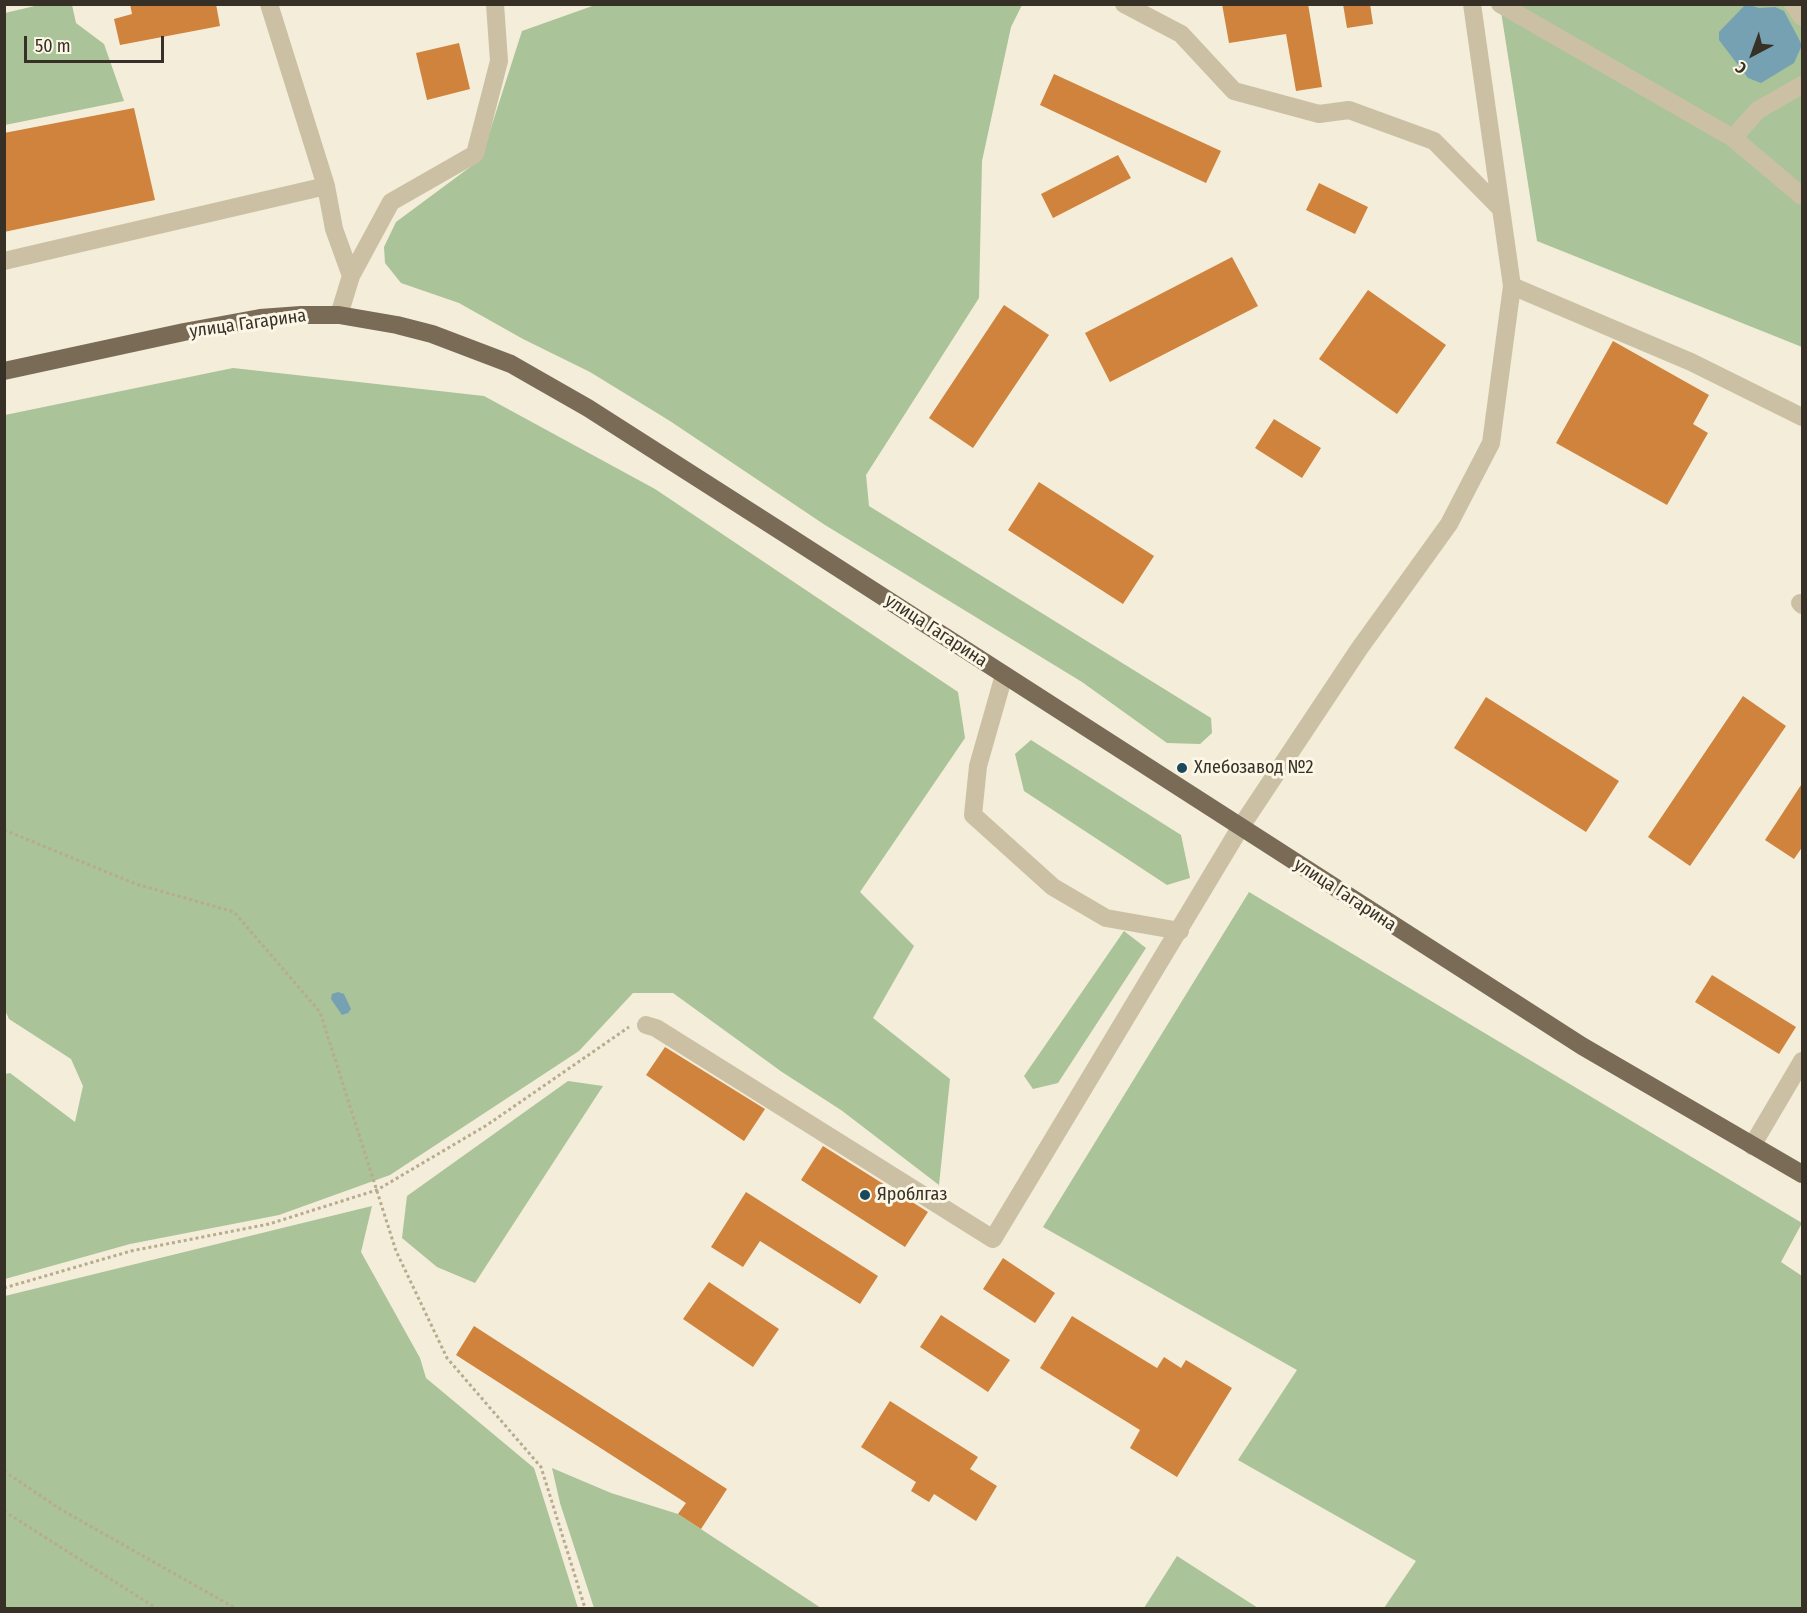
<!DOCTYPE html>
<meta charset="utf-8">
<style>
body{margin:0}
#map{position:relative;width:1807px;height:1613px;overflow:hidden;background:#f3edd9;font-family:"Fira Sans Condensed",sans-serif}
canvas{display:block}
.frame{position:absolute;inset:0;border:6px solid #373026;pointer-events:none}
.north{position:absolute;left:1723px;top:24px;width:60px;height:60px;-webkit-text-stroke:4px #fbf6e6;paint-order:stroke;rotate:221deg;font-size:16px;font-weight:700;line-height:24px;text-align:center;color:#373026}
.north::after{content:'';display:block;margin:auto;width:21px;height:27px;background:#373026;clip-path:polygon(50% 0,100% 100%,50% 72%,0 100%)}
.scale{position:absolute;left:24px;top:36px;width:140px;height:27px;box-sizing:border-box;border:3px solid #373026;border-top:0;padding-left:8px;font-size:18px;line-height:21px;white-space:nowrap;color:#373026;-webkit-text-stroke:4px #fbf6e6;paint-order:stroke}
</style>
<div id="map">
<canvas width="1807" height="1613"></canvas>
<div class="frame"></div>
<div class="north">С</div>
<div class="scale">50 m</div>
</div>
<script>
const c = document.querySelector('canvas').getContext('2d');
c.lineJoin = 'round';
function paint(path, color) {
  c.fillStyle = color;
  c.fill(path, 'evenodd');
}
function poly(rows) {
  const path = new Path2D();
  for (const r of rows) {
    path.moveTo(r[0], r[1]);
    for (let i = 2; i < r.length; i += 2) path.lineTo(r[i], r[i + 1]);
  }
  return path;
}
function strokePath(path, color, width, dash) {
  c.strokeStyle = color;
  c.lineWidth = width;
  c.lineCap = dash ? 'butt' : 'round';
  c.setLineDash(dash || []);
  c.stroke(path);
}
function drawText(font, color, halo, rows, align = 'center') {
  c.font = font + ' "Fira Sans Condensed",sans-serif';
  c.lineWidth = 6;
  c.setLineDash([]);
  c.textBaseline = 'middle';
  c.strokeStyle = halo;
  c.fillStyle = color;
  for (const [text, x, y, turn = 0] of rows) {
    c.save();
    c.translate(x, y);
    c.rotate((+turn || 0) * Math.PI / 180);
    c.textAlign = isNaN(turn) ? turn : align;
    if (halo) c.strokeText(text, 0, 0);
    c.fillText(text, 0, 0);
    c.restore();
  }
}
const green = poly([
 [598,4,1022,5,1011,27,982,161,979,298,866,475,869,506,1211,718,1212,733,1200,744,1167,743,1082,682,825,525,670,421,590,372,523,339,459,303,401,283,385,263,384,247,396,222,481,159,522,31],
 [39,5,72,5,76,23,104,44,124,101,5,125,5,13],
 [1500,5,1802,5,1802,347,1537,241],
 [233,368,484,396,655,489,958,692,965,738,860,892,914,946,873,1018,950,1079,939,1185,841,1110,782,1072,673,993,633,993,579,1051,390,1175,279,1215,130,1244,5,1279,5,1074,10,1073,75,1122,83,1086,71,1059,9,1019,5,1010,5,415],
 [1031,740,1181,835,1190,878,1167,885,1024,791,1015,754],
 [1249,892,1802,1223,1781,1262,1802,1276,1802,1608,1384,1608,1416,1561,1238,1460,1297,1370,1043,1227],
 [1124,931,1146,948,1058,1083,1033,1089,1024,1076],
 [568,1081,603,1086,475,1283,437,1267,402,1238,407,1196],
 [372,1206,361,1252,420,1358,426,1378,534,1468,578,1608,5,1608,5,1296],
 [552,1468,611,1493,678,1514,821,1608,594,1608,560,1503],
 [1177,1556,1258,1608,1144,1608]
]);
const water = poly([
 [1746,4,1759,8,1775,7,1784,11,1802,45,1794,63,1761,83,1748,78,1719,40,1719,32],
 [338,992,344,994,351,1009,348,1013,342,1015,331,999,332,994]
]);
const building = poly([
 [130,4,216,4,220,26,120,45,114,19,132,14],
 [1222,4,1308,4,1322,87,1296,91,1286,34,1229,43],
 [1343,4,1370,4,1373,24,1347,28],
 [459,43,470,89,427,100,416,53],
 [1054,74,1221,151,1206,183,1040,105],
 [134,108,155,200,4,232,4,133],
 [1118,155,1131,178,1053,218,1041,194],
 [1319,183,1368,207,1355,234,1306,210],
 [1232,257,1258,306,1110,382,1085,333],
 [1368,290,1446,345,1397,414,1319,359],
 [1004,305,1049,335,973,448,929,418],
 [1613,341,1709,395,1693,424,1708,433,1667,505,1556,443],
 [1274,419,1321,448,1302,478,1255,448],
 [1039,482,1154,556,1123,604,1008,530],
 [1743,696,1786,726,1690,866,1648,837],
 [1486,697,1619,781,1586,832,1454,748],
 [1803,782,1803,846,1794,859,1765,840],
 [1712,975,1796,1027,1779,1054,1695,1002],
 [665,1047,765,1109,744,1141,646,1075],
 [823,1146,928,1212,905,1247,801,1180],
 [746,1192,878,1276,860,1304,760,1241,743,1267,711,1247],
 [1003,1258,1055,1293,1035,1323,983,1289],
 [709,1282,779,1329,753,1367,683,1319],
 [941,1315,1010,1360,988,1392,920,1347],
 [1072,1316,1157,1368,1164,1357,1181,1368,1186,1360,1232,1388,1177,1477,1130,1448,1140,1430,1040,1368],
 [474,1326,727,1489,701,1529,678,1514,686,1503,456,1355],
 [890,1401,978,1457,970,1469,997,1486,976,1521,934,1494,929,1502,911,1491,916,1482,861,1447]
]);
const path = poly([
 [4,830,136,884,234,912,320,1012,396,1251,447,1358,541,1467,585,1608],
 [4,1288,131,1251,269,1224,377,1190,487,1125,629,1027],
 [4,1471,60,1509,235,1608],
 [4,1511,156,1608]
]);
const minor = poly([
 [269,4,326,186,334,229,351,276],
 [1124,4,1181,34,1234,91,1319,114,1349,110,1434,141,1501,209],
 [1500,4,1733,138,1802,196],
 [1793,4,1802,17],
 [1733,138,1758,110,1802,85],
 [4,261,326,186],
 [1512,286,1691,362,1802,417],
 [339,315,351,276,391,202,475,154,499,61,495,4],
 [1800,603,1802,605],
 [1004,675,978,766,973,815,1053,887,1106,918,1180,931],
 [646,1025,656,1028,993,1239,1240,828,1359,649,1449,524,1491,443,1512,286,1472,4],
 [1752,1146,1802,1061]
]);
const major = poly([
 [4,371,184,332,260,318,301,315,339,315,397,325,432,334,511,364,588,408,779,530,1582,1046,1802,1174]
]);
const markers = [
 [1182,768,6,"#19475c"],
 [865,1195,6,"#19475c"]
];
const streetNames = [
 ["улица Гагарина",248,324,-8],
 ["улица Гагарина",936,631,33],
 ["улица Гагарина",1345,895,33]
];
const poiNames = [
 ["Хлебозавод №2",1194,768],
 ["Яроблгаз",877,1195]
];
paint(green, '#aac398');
paint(water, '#76a1b2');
paint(building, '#cf833c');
strokePath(path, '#b8ab8e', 3, [3, 3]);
strokePath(minor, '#ccc0a4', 18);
strokePath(major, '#7a6b56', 18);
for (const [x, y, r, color] of markers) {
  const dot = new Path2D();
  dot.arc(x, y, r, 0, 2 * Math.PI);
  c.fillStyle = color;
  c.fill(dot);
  strokePath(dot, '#fbf6e6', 2);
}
drawText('18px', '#373026', '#fbf6e6', streetNames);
drawText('18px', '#373026', '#fbf6e6', poiNames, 'left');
</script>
